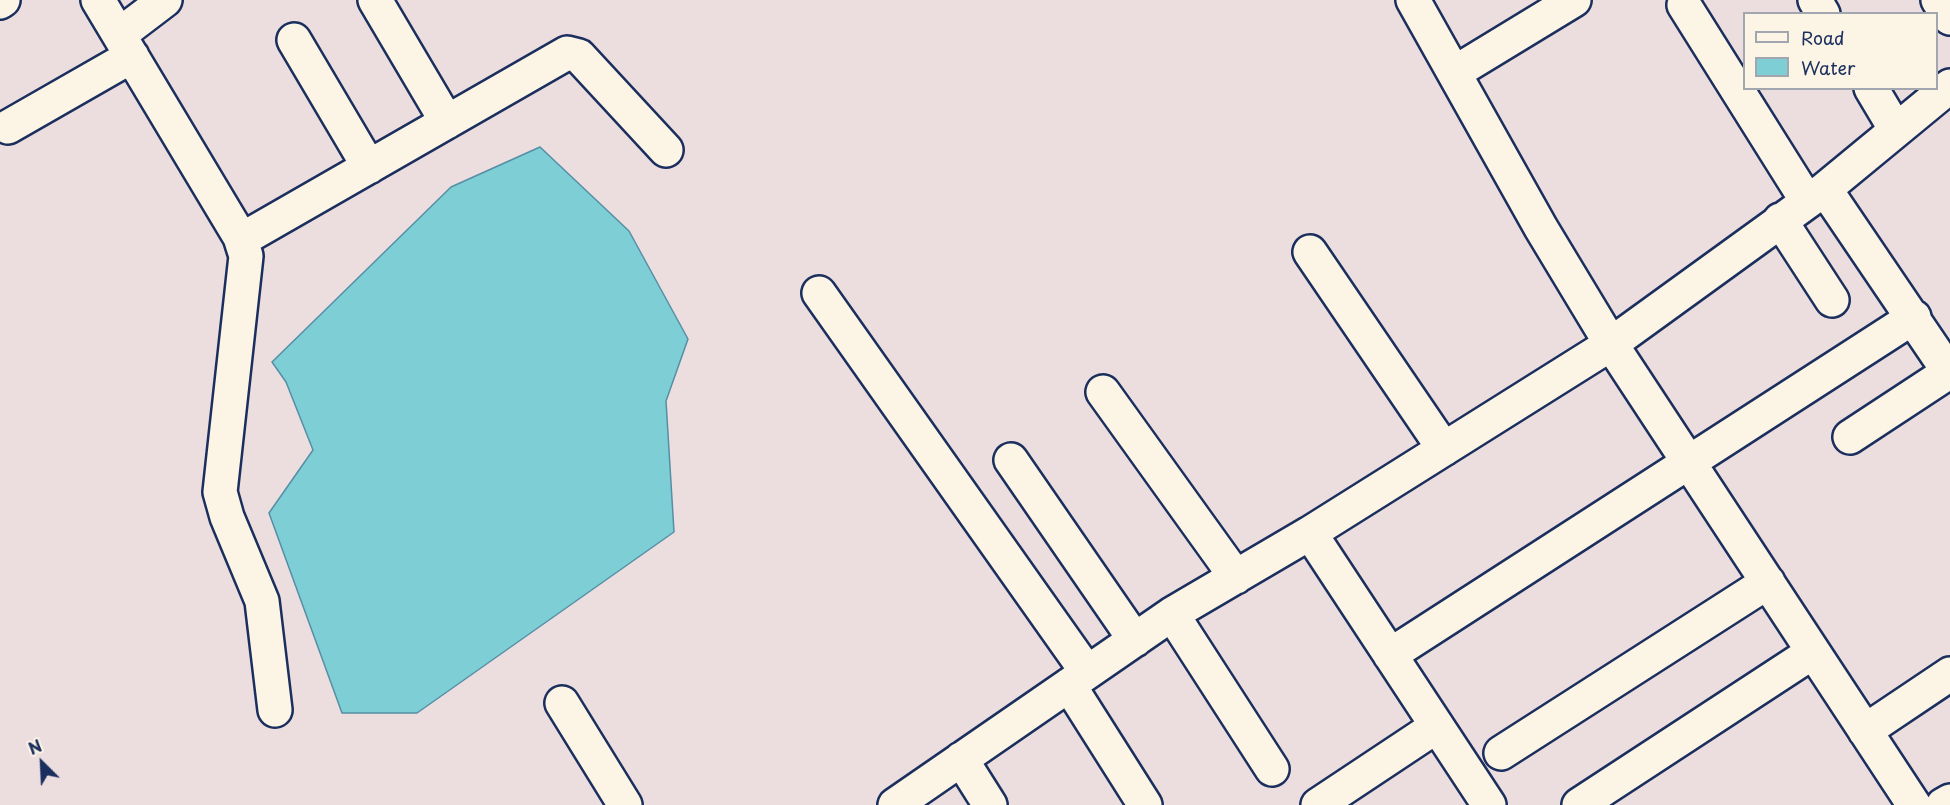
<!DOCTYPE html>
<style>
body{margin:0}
#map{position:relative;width:1950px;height:805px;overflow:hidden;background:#ecdddf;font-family:"Playpen Sans",sans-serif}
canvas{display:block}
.legend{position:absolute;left:1743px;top:12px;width:195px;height:78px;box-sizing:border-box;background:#fcf5e5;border:2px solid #a2a6af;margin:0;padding:8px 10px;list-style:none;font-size:18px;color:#1b2f5e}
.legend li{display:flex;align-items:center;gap:12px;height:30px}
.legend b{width:30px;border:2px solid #a2a6af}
.north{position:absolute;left:12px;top:733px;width:60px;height:60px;-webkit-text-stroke:4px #fcf5e5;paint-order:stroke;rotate:336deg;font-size:16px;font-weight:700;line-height:24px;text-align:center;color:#1b2f5e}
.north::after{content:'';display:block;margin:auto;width:21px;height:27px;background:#1b2f5e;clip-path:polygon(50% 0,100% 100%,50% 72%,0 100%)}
</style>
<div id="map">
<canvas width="1950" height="805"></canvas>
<ul class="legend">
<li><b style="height:8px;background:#fcf5e5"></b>Road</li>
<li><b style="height:16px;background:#7dced5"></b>Water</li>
</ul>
<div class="north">N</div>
</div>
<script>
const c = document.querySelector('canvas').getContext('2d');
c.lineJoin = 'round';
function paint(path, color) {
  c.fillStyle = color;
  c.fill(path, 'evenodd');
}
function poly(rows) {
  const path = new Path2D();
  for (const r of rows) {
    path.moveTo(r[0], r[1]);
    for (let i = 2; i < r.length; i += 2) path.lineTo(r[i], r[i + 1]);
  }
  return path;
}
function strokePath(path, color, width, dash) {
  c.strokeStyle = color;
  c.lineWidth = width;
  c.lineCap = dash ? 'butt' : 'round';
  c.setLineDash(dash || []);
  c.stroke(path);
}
const water = poly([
 [540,147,629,231,688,339,666,401,674,532,417,713,342,713,269,513,313,450,286,382,272,362,451,187,540,147]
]);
const minor = poly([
 [98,0,240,237,246,256,220,492,227,517,262,601,275,710],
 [375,0,447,122],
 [1413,0,1541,228,1611,344,1914,805],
 [1815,0,1823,14],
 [1938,0,1950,18],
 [0,2,3,0],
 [1684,5,1807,201],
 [119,35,165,0],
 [294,40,369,167],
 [1454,73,1574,0],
 [1871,88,1896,130],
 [8,127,132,56],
 [1825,189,1949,372,1850,437],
 [1780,220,1832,300],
 [241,240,567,53,579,56,666,150],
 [1310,252,1444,449],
 [819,293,1087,672],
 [1103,392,1236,577],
 [1011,460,1135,640],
 [1310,533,1489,805],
 [1172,614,1272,769],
 [1390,655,1914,317],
 [1069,685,1145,805],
 [562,703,625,805],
 [1865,731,1950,674],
 [1501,753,1768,582],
 [961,759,990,805],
 [895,805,1172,614,1310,533,1611,344,1825,189,1950,86],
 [1318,805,1437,726],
 [1579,805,1813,652],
 [1943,805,1950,801]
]);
paint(water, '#7dced5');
strokePath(water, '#568ea5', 1.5);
strokePath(minor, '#1b2f5e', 38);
strokePath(minor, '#fcf5e5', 33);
</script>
